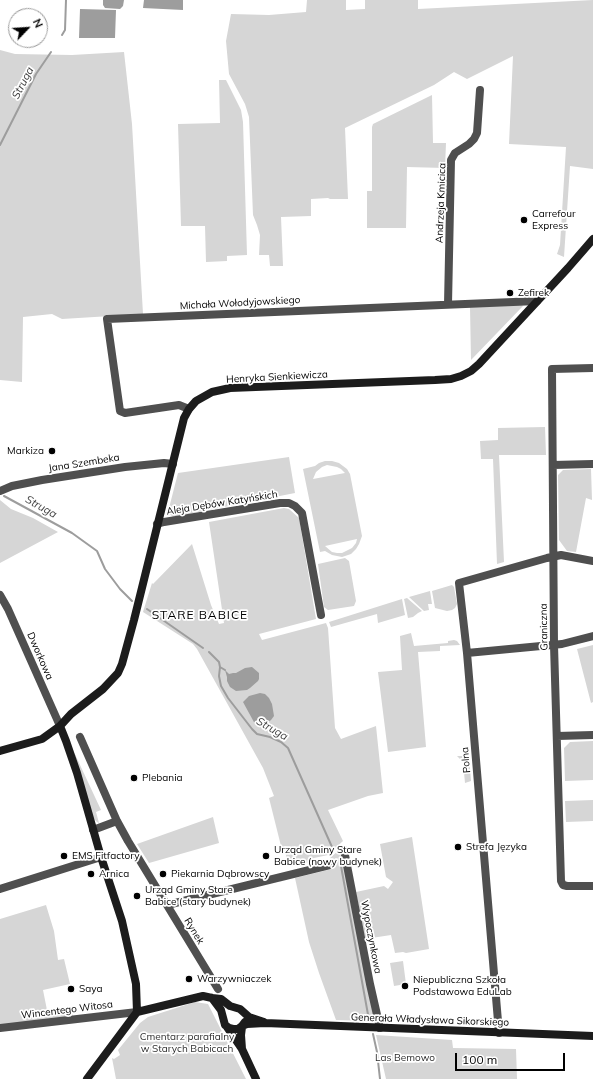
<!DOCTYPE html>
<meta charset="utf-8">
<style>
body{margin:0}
#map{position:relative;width:593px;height:1079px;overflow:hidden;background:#fff;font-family:Mulish,sans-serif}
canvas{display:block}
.north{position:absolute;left:8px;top:8px;width:40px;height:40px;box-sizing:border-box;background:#fff;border:1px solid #999;border-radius:50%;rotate:65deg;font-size:11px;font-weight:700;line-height:16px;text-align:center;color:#000}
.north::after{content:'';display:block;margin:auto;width:14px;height:18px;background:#000;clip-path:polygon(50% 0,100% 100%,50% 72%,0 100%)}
.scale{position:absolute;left:455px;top:1053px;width:110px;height:18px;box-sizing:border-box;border:2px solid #000;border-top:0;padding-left:5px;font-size:12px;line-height:14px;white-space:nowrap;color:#000;-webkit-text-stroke:3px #fff;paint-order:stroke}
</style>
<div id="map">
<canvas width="593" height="1079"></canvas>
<div class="north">N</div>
<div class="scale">100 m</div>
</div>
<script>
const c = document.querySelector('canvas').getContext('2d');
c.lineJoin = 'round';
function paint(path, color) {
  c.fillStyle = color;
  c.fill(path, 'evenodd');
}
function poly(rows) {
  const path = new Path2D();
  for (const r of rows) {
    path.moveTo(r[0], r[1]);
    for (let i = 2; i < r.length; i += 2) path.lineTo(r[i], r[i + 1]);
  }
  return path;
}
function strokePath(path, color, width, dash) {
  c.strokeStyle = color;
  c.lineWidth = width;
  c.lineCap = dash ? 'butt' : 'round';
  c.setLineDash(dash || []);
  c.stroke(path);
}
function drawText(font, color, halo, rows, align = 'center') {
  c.font = font + ' Mulish,sans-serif';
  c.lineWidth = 3.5;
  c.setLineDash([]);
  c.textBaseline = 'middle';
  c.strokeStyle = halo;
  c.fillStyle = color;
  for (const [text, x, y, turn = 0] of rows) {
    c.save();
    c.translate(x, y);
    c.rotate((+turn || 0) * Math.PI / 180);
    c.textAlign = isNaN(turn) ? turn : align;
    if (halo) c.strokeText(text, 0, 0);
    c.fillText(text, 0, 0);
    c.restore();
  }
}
const green = poly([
 [307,0,346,0,346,10,365,9,365,0,418,0,418,9,593,0,593,169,570,166,564,257,557,254,560,245,566,147,509,144,513,56,467,79,454,72,434,85,345,128,348,199,330,199,328,198,311,199,311,216,281,217,283,266,270,266,269,255,259,255,260,235,257,225,253,215,249,117,245,104,229,74,226,41,231,14,269,15,306,12],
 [0,50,15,54,72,55,124,52,132,124,143,314,62,319,52,314,23,317,22,382,0,380],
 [219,80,226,80,241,110,243,122,247,255,227,256,227,261,206,262,205,226,181,226,178,124,220,123],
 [432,95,433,143,446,143,445,168,407,167,406,228,367,228,367,191,372,191,372,127,373,124],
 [521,304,523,306,471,360,470,307],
 [545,427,546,455,499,455,504,562,497,564,493,459,481,459,480,441,498,440,498,428],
 [289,457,295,493,173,517,168,512,178,473],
 [325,461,332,461,339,463,347,469,350,474,362,536,359,544,356,549,351,554,342,557,332,555,325,551,320,552,303,469,315,466,319,463],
 [327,465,337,467,341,469,345,473,313,479,316,472,322,467],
 [357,539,356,543,352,548,342,553,337,553,332,552,325,546],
 [591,469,592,500,586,498,576,552,567,551,559,540,558,475,563,470],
 [0,500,11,509,33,518,58,532,0,563],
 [284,508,289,509,299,518,316,619,259,634,262,640,326,623,328,628,335,728,341,739,376,726,383,793,368,796,328,810,343,841,328,855,314,858,307,863,295,865,295,864,288,865,285,850,282,850,269,798,274,796,263,768,197,649,193,644,143,612,152,583,153,584,192,544,211,605,219,624,224,623,209,522],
 [345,558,349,561,356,601,354,606,328,610,324,607,318,564],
 [452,585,454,587,457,604,455,608,452,610,447,611,435,608,432,591],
 [430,591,432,604,428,604,429,610,424,611,409,597],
 [407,598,422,611,418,613,413,617,408,618,404,599],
 [402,599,405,615,378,623,377,614,331,627,329,622],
 [411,633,414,646,448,643,448,641,454,640,457,641,460,645,440,646,440,651,418,652,426,747,388,752,378,672,402,670,400,636],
 [593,645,593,702,591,703,577,649],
 [593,741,593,780,565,781,564,748,570,742],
 [74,752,101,810,96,812,99,823,97,822,93,818],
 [457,756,469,756,471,781,465,783,463,762],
 [593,800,593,821,566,822,565,801],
 [213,817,219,843,149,863,137,844],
 [412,837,429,949,406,953,403,952,395,953,391,935,365,939,356,892,384,886,388,889,393,882,386,877,380,844],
 [339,850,345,869,374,1015,372,1021,336,1020,319,973,309,942,295,878,332,869,330,858],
 [46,905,54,931,58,960,64,959,70,984,43,990,47,1010,71,1007,73,1018,0,1026,0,919],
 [403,961,406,984,394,986,390,963],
 [195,1002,208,1004,246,1079,116,1079,112,1058,114,1059,120,1055,118,1050,140,1023,148,1017],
 [376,1035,452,1040,453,1048,516,1049,517,1079,386,1079]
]);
const water = poly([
 [103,0,124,0,123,6,120,9,105,8,103,5],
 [144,0,183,0,183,10,143,8],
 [80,9,116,10,115,38,79,38],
 [252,667,259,673,259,679,258,681,250,688,247,690,236,691,230,687,227,681,227,677,225,670,229,674,233,673,236,673,245,668],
 [260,693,265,694,269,698,272,704,274,716,271,720,266,724,260,726,257,726,255,724,243,702,249,696]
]);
const stream = poly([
 [62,35,65,30,66,0],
 [0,145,36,74,51,52],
 [4,496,72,533,97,551,105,569,120,589,132,601],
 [147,609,203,648],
 [209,652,219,662,220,667,219,676,221,686,228,698,252,729,257,734,270,737,281,742,288,748,332,847],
 [220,667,225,670],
 [341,866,369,1020],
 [373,1034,377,1052,380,1079]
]);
const street = poly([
 [448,304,451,160,455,153,469,144,474,139,477,133,480,90],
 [593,368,552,369,554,645,561,881,563,885,567,886,593,886],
 [189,409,179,405,125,413,120,411,107,319,537,301],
 [553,465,593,464],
 [0,491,12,486,42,480,125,467,164,463,173,464],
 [157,524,164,522,280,503,289,503,295,506,302,513,321,615],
 [0,595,8,609,60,726],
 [467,653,562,644,593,636],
 [557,736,593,735],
 [80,737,117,821,128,841,218,989],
 [93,830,117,821],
 [344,850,370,984,380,1028],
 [0,889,101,857],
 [167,905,330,865],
 [0,1028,137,1012],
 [499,1033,467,653,459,583,547,558,561,555,593,561]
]);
const secondary = poly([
 [60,726,66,741,77,773,101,857,122,921,136,984,137,1012],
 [0,751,42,739,60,726,71,714,103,689,118,673,122,664,134,620,184,418,189,409,196,401,212,392,230,388,435,380,451,379,461,376,471,371,479,364,568,268,593,239],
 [212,998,221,1010,225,1025,229,1028,233,1029,238,1029,242,1026,245,1022],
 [242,1026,247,1024,265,1023,593,1036],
 [227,1027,242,1049,256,1079],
 [242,1027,241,1035,242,1049],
 [87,1079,137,1012,203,996,212,998,221,999,230,1006,240,1009,249,1017,264,1022]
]);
const markers = [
 [524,220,4,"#000"],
 [510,293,4,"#000"],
 [52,451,4,"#000"],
 [134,778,4,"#000"],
 [458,847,4,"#000"],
 [64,856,4,"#000"],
 [266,856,4,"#000"],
 [91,874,4,"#000"],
 [163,874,4,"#000"],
 [137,896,4,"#000"],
 [189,979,4,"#000"],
 [405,986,4,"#000"],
 [71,989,4,"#000"]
];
const streetNames = [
 ["Andrzeja Kmicica",441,203,-88],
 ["Michała Wołodyjowskiego",240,303,-3],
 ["Henryka Sienkiewicza",277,377,-3],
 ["Jana Szembeka",84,463,-9],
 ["Aleja Dębów Katyńskich",222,503,-9],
 ["Graniczna",544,627,-91],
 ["Dworkowa",40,656,66],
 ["Polna",466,760,-95],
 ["Rynek",194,931,59],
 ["Wypoczynkowa",371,937,79],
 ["Wincentego Witosa",67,1010,-7],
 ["Generała Władysława Sikorskiego",430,1020,2]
];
const poiNames = [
 ["Carrefour",532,214],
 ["Express",532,226],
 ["Zefirek",518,293],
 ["Markiza",44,451,"right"],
 ["Plebania",142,778],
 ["Strefa Języka",466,847],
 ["Urząd Gminy Stare",274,850],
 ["Babice (nowy budynek)",274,862],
 ["EMS Fitfactory",72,856],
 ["Arnica",99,874],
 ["Piekarnia Dąbrowscy",171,874],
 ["Urząd Gminy Stare",145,890],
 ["Babice (stary budynek)",145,902],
 ["Warzywniaczek",197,979],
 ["Niepubliczna Szkoła",413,980],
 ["Podstawowa EduLab",413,992],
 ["Saya",79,989]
];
const parkNames = [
 ["Cmentarz parafialny",187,1037],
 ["w Starych Babicach",187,1049],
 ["Las Bemowo",405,1058]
];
const waterNames = [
 ["Struga",23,83,-62],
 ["Struga",41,507,29],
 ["Struga",272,729,30]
];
const quarterNames = [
 ["STARE BABICE",200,615]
];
paint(green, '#d6d6d6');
paint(water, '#9d9d9d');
strokePath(stream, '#9d9d9d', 2);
strokePath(street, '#4f4f4f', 8);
strokePath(secondary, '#1c1c1c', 8);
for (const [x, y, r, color] of markers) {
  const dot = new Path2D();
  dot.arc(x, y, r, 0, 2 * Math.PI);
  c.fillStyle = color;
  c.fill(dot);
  strokePath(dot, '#fff', 1.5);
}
drawText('10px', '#000', '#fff', streetNames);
drawText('10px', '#000', '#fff', poiNames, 'left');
drawText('10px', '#2d2d2d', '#fff', parkNames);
drawText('italic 11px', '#3e3e3e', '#fff', waterNames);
c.letterSpacing = '1px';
drawText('12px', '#000', '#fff', quarterNames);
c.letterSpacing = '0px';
</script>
